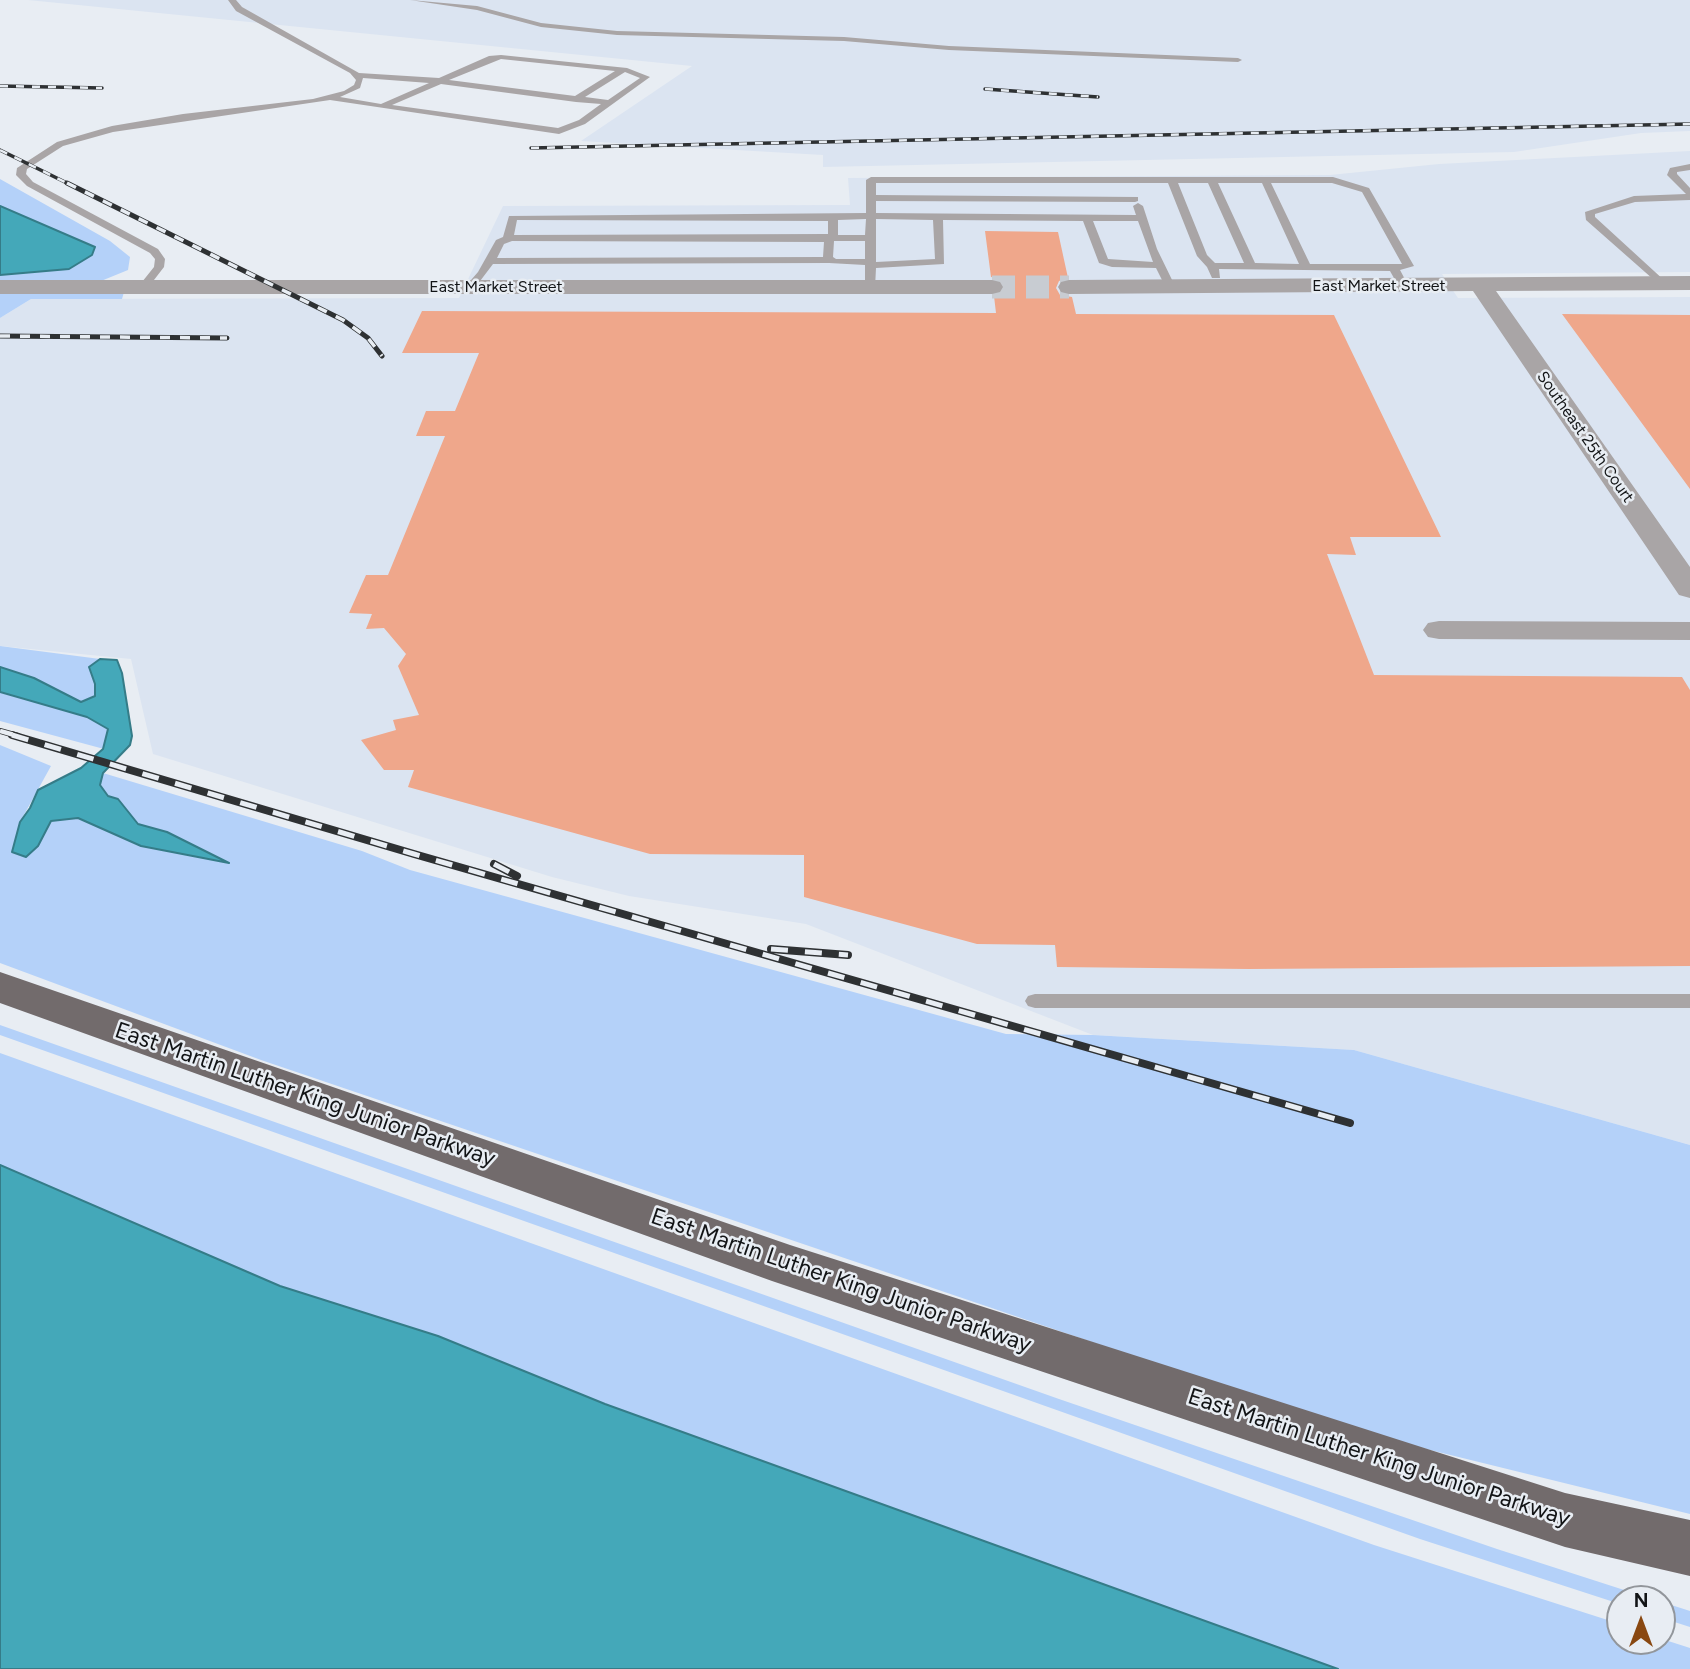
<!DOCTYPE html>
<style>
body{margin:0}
#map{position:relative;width:1690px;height:1669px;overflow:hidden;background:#e8edf3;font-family:Figtree,sans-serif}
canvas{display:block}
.north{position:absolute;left:1606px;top:1585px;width:70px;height:70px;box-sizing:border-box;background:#e8edf3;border:2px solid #92969b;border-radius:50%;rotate:0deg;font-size:19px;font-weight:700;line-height:28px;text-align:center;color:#121416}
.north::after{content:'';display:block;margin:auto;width:24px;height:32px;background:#894811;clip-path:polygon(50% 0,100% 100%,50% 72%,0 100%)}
</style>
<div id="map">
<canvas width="1690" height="1669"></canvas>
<div class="north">N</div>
</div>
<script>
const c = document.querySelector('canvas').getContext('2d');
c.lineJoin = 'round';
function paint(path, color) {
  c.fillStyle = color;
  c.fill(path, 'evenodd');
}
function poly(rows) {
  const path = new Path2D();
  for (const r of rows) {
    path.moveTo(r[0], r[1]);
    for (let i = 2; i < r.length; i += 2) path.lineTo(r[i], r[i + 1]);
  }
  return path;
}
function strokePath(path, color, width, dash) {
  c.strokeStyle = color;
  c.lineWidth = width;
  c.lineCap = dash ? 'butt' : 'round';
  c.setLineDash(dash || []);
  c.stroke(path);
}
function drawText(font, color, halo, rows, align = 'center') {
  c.font = font + ' Figtree,sans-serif';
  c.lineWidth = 5;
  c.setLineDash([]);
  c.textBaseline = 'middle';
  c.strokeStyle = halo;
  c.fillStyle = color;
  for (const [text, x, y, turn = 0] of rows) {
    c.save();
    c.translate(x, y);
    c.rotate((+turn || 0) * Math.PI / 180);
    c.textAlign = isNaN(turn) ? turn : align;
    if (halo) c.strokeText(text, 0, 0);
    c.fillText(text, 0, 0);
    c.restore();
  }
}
const built = poly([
 [28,0,1690,0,1690,131,1641,133,1514,152,823,167,823,155,581,141,692,66],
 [1690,151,1690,272,1442,274,1458,298,1690,297,1690,1145,1354,1050,1093,1035,806,924,629,896,552,877,153,754,131,659,0,646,0,318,31,299,459,298,503,206,850,205,848,178,1330,175,1439,164]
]);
const green = poly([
 [0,179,110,241,130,257,128,270,101,281,0,281,0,275,69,269,95,247,0,206],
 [0,291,124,292,122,299,31,299,0,318],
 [0,646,100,659,89,667,95,684,95,696,81,702,34,678,0,667],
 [0,692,87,717,108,728,104,749,0,721],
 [0,745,51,766,20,822,12,852,26,857,38,846,51,821,78,818,141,846,167,832,138,824,118,799,107,796,100,785,103,773,362,851,410,870,1006,1034,1093,1035,1354,1050,1690,1145,1690,1514,1357,1432,261,1060,0,963],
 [0,1025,1059,1399,1497,1549,1652,1599,1620,1599,1620,1604,1420,1539,0,1035],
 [0,1053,1374,1545,1620,1624,1620,1641,1662,1641,1662,1639,1690,1648,1690,1669,1338,1669,605,1404,438,1336,280,1286,0,1165],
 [1662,1602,1690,1611,1690,1627,1662,1618]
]);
const water = poly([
 [0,206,95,247,92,255,69,269,0,275,0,206],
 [100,659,117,660,122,673,132,736,130,745,103,773,100,785,108,796,118,799,138,824,167,832,229,863,141,846,78,818,51,821,38,846,26,857,12,852,20,822,30,808,38,790,81,768,103,749,108,729,87,717,0,692,0,667,34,678,81,702,95,696,95,684,89,667,100,659],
 [0,1165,280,1286,438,1336,605,1404,1338,1669,0,1669,0,1165]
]);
const building = poly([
 [985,231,1058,232,1068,278,1059,281,1056,288,1060,295,1072,297,1076,314,1334,315,1441,537,1350,537,1356,555,1327,554,1374,675,1682,677,1690,690,1690,966,1249,969,1057,967,1055,945,977,944,804,897,804,855,650,854,408,787,414,770,384,770,361,740,396,730,393,720,419,715,398,666,406,654,384,628,366,629,372,614,349,613,366,575,388,575,445,436,416,436,426,411,455,411,479,353,402,353,422,311,996,313,994,296,1002,293,1005,286,1001,279,991,277],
 [1562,314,1690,315,1690,489]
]);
const minorTunnel = poly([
 [992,287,1069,287]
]);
const service = poly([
 [228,0,236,0,242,7,359,73,439,78,489,56,501,55,627,68,650,77,585,124,559,134,330,100,113,132,63,146,27,169,26,174,33,182,158,249,165,259,164,267,147,289,139,289,138,287,154,267,155,259,150,253,27,186,16,175,17,168,57,142,112,126,183,114,313,99,344,91,354,85,356,80,350,73,236,11,228,0],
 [501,59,615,71,575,96,449,80,501,59],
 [625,72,640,78,608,100,585,97,625,72],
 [363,78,429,83,381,104,340,97,360,88,363,78],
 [441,84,576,102,601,104,579,120,558,128,392,105,441,84],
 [410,0,477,6,541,23,617,31,844,37,949,46,1238,58,1242,60,1238,62,949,50,844,41,617,35,541,27,477,10,410,0],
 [1690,164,1690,170,1677,172,1677,174,1690,188,1690,200,1635,202,1595,214,1595,217,1666,282,1667,284,1662,287,1586,220,1585,212,1634,196,1686,194,1667,175,1670,168,1690,164],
 [871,177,1333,177,1369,188,1414,266,1400,270,1408,285,1403,288,1399,287,1390,271,1219,269,1220,278,1212,278,1207,267,1197,256,1168,183,876,183,876,195,1138,197,1138,201,1135,202,876,201,876,213,1136,215,1133,206,1138,203,1143,206,1157,249,1175,286,1166,288,1156,268,1112,267,1099,263,1083,221,943,220,944,264,876,268,875,288,870,291,865,288,865,265,829,263,493,264,474,289,465,287,478,272,496,240,503,237,509,216,866,213,866,180,871,177],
 [1178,183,1208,183,1244,263,1215,263,1207,255,1178,183],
 [1218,183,1262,183,1299,264,1255,263,1218,183],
 [1271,183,1332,183,1362,192,1402,264,1310,264,1271,183],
 [866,219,865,235,838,235,838,220,866,219],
 [876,219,933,220,935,259,876,262,876,219],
 [517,220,828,221,828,234,514,235,517,220],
 [1093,221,1138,221,1153,262,1108,259,1093,221],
 [512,241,822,242,824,242,823,257,497,258,504,244,512,241],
 [834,241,865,241,865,259,836,259,833,257,834,241],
 [1035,994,1690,994,1690,1008,1035,1008,1028,1006,1025,1001,1028,996,1035,994]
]);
const minor = poly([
 [1690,276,1690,290,1496,291,1690,567,1690,598,1679,595,1473,291,1069,294,1061,292,1058,287,1061,282,1069,280,1690,276],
 [0,280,992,280,1000,282,1003,287,1000,292,992,294,0,294,0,280],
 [1439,621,1690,622,1690,640,1439,639,1428,637,1423,630,1428,623,1439,621]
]);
const primary = poly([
 [0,972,790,1245,1565,1493,1690,1520,1690,1576,1565,1547,772,1281,0,1003,0,972]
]);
const railFar3 = poly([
 [0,86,102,88],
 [985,89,1098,97],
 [531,148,1690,124],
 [0,150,71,185]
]);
const railFar2 = poly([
 [67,183,343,320,368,338,382,356],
 [0,336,227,338]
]);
const railFar1 = poly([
 [0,731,18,736]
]);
const rail = poly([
 [12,735,414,854,1350,1123],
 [494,864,517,876],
 [771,949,848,955]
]);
const farStreetnames = [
 ["East Market Street",1379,286],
 ["East Market Street",496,287],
 ["Southeast 25th Court",1585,437,55]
];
const nearStreetnames = [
 ["East Martin Luther King Junior Parkway",305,1095,19],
 ["East Martin Luther King Junior Parkway",841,1281,19],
 ["East Martin Luther King Junior Parkway",1379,1458,18]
];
paint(built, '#dbe4f1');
paint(green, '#b4d1f9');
paint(water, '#44a8b9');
strokePath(water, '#357c88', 2);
paint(building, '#efa78b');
strokePath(minorTunnel, '#c8ccd2', 23, [23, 11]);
paint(service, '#a9a5a6');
paint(minor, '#a9a5a6');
paint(primary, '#726b6c');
strokePath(railFar3, '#2e3133', 3.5);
strokePath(railFar2, '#2e3133', 5);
strokePath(railFar1, '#2e3133', 6);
strokePath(rail, '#2e3133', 8);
strokePath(railFar3, '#e8edf3', 2.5, [8]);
strokePath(railFar2, '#e8edf3', 3.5, [10]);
strokePath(railFar1, '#e8edf3', 4.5, [13]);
strokePath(rail, '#e8edf3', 5, [17]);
drawText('16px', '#121416', '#e8edf3', farStreetnames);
drawText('23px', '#121416', '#e8edf3', nearStreetnames);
</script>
